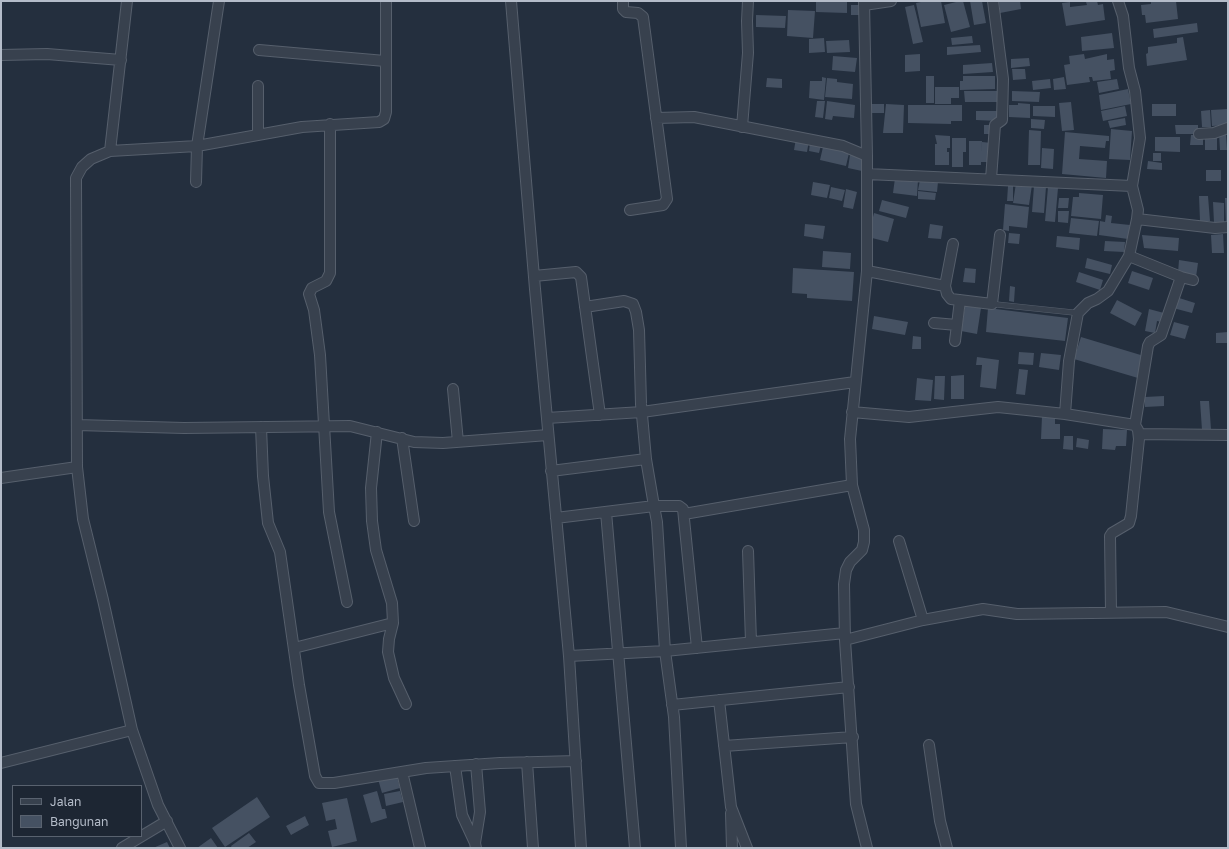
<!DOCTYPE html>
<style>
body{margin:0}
#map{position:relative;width:1229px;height:849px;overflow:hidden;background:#242f3e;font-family:"Golos Text",sans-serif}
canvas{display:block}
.frame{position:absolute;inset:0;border:2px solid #b4bcc9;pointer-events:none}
.legend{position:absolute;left:12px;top:785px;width:130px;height:52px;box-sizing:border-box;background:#1d2633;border:1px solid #59626f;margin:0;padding:5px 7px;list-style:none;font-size:12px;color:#b4bcc9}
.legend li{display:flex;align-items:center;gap:8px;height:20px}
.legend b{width:20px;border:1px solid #59626f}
</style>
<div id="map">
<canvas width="1229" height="849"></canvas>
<div class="frame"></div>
<ul class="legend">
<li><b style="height:5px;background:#38414e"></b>Jalan</li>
<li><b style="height:11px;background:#455162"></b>Bangunan</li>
</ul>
</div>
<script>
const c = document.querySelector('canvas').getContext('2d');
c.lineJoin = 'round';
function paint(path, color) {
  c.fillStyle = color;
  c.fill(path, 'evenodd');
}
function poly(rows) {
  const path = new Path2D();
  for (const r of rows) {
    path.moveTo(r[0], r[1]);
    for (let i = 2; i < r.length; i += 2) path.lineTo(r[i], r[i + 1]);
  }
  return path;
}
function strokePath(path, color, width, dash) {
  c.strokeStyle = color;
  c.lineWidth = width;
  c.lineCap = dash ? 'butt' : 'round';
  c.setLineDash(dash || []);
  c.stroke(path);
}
const building = poly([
 [816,1,847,1,847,13,816,12],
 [926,1,941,1,945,23,921,27,916,3],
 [960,1,963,1,970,27,951,32,944,5],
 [970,1,982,1,986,23,974,25],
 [999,1,1020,1,1021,9,1000,13],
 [1097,1,1098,5,1103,4,1105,20,1066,26,1062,3,1070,2,1070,7,1087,5,1086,2],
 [1151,1,1176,1,1178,19,1146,23,1145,15,1142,15,1141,5,1151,4],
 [851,5,861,5,861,15,851,15],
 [914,5,923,42,913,44,905,7],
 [788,10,815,11,813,38,787,36],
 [756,15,786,16,785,28,756,27],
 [1197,23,1198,32,1154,38,1153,29],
 [1112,33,1114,48,1082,51,1081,37],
 [972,36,973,43,952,45,951,38],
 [1183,37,1187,60,1147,66,1146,54,1148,53,1148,47,1177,43,1177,38],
 [824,38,825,52,809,53,809,39],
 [849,40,850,52,827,53,826,41],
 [980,45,981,52,947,55,947,47],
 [920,54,920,71,905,72,905,55],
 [1084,54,1085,59,1107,54,1107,60,1114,59,1115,70,1110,71,1111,79,1093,81,1092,77,1089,77,1090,82,1067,85,1064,65,1070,64,1069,56],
 [833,56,857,58,855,72,832,70],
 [1029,58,1030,66,1011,68,1011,59],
 [992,63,993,72,963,74,963,65],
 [1012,69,1025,69,1026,79,1013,80],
 [926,76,934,76,934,103,926,103],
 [963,76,995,76,995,89,960,90,960,81,963,81],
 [822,77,826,78,824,100,809,98,810,81,822,81],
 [1064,77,1066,89,1054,90,1053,79],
 [767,78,782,79,782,88,766,87],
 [827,78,837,79,837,82,853,84,852,99,825,97],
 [1050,79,1051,88,1033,90,1032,81],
 [1117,79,1119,89,1099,93,1097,82],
 [935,87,959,87,959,98,951,98,951,104,935,104],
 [1128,89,1131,104,1101,110,1099,95],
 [964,91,1001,91,1001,102,965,102],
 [1012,91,1040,92,1039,102,1012,101],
 [817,101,825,101,823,118,815,117],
 [827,101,855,105,854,118,833,116,832,120,825,119],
 [1071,102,1074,130,1062,131,1059,103],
 [1018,103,1030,104,1030,118,1009,117,1009,105,1018,105],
 [871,104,884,104,884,113,871,113],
 [886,104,904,105,903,133,883,133],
 [1152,104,1176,104,1176,116,1152,116],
 [908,105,962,105,962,121,951,121,951,124,908,123],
 [1033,106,1055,106,1055,117,1033,116],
 [1125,106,1127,116,1103,121,1101,111],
 [1228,109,1228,125,1212,126,1211,110],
 [1210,110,1211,127,1202,127,1201,111],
 [976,111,999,111,998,121,976,120],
 [1125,118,1126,125,1110,128,1108,121],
 [1031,119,1045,120,1044,129,1031,128],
 [984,125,994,125,993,134,984,134],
 [1175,125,1198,125,1198,134,1176,134],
 [1111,129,1132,131,1130,160,1109,159],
 [1029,130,1041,131,1040,165,1028,165],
 [1065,132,1109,136,1109,141,1106,141,1105,148,1080,146,1079,159,1107,161,1106,178,1062,174],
 [1219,133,1226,133,1227,150,1220,150],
 [1205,134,1217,134,1217,150,1205,150],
 [935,135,950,136,950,148,947,148,947,152,949,152,949,165,935,165,935,144,937,144],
 [1191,135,1203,135,1203,145,1190,145],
 [1155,137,1180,137,1180,152,1155,151],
 [796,138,809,140,807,152,794,150],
 [952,138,966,138,966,152,963,152,963,167,952,167],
 [969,141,982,141,981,154,982,142,992,143,991,162,981,162,981,165,969,165],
 [810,143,821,145,819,153,809,151],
 [823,147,849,153,846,166,820,160],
 [1042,148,1054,149,1053,169,1041,168],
 [1153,153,1161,153,1161,161,1153,161],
 [850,155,865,158,862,171,848,168],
 [1148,161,1162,163,1162,170,1147,169],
 [1206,170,1221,170,1221,181,1206,181],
 [895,178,918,180,917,196,893,193],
 [920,180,938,182,937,192,918,190],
 [813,182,830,185,827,198,811,195],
 [1016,183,1032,185,1029,205,1013,203],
 [1008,186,1013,186,1013,201,1007,201],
 [1034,186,1046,187,1044,213,1032,212],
 [831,187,845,190,842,201,829,198],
 [1048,187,1058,188,1055,222,1045,221],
 [846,189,857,192,853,209,843,207],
 [918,191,936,193,935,200,918,199],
 [1079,193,1103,195,1101,219,1071,216,1073,197,1079,197],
 [1199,196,1208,196,1210,221,1200,221],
 [1059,198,1069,198,1068,208,1058,208],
 [1225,198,1228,198,1228,225,1226,225],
 [882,200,909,207,906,218,879,211],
 [1213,202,1224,203,1224,223,1214,223],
 [1005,204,1029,207,1027,228,1009,226,1009,231,1003,230],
 [1058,211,1069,211,1068,223,1058,222],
 [874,213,894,219,888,242,868,237],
 [1106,215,1112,216,1111,223,1130,225,1128,239,1099,235,1100,221,1105,222],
 [1071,218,1099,221,1097,236,1069,233],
 [805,224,825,226,823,239,804,236],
 [930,224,943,226,941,239,928,238],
 [1009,233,1020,234,1019,244,1008,243],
 [1223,234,1224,253,1212,253,1211,235],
 [1142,235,1179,238,1178,251,1144,248],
 [1057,236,1080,238,1079,250,1056,247],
 [1105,241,1125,242,1124,252,1104,251],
 [823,251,851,253,850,269,822,267],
 [1087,258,1112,265,1110,274,1085,268],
 [1179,260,1198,263,1196,277,1178,273],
 [793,268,854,272,852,301,807,298,807,294,792,293],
 [965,268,976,269,975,283,963,282],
 [1132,271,1153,278,1149,290,1128,283],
 [1079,272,1103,280,1100,290,1076,282],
 [1010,286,1015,287,1014,302,1009,301],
 [1176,297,1195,303,1192,313,1173,308],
 [1117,300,1142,313,1135,326,1110,313],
 [965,306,981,308,977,334,961,331],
 [988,308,1068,318,1065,341,986,332],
 [1149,309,1164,313,1162,322,1157,321,1155,333,1145,331],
 [874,316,908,322,905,335,872,329],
 [1174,322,1189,326,1185,339,1170,335],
 [1228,332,1228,343,1216,343,1216,333],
 [913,336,921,337,921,349,912,349],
 [1081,337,1144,356,1138,378,1074,359],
 [1019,352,1034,353,1033,365,1018,364],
 [1041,353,1061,355,1059,370,1039,367],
 [977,357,999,360,996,389,980,387,982,365,976,365],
 [1019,369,1028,370,1025,395,1016,394],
 [964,375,964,399,951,399,951,376],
 [935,376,945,376,944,400,934,399],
 [917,378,933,380,931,401,915,400],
 [1164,396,1164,406,1145,407,1145,397],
 [1200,401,1209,401,1211,429,1202,430],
 [1042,416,1055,416,1055,424,1060,424,1060,439,1041,439],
 [1103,429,1127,430,1126,446,1116,446,1115,450,1102,449],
 [1064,436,1073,436,1073,450,1063,449],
 [1077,438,1089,440,1088,449,1076,447],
 [396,773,400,788,382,793,378,779],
 [377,791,382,809,385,809,387,818,371,823,363,795],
 [400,791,403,802,386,806,384,794],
 [257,797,270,817,225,847,212,828],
 [347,798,357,841,332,847,328,831,337,829,335,819,326,821,322,803],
 [305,816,309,825,291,835,286,826],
 [249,833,256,842,247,848,232,848,231,846],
 [211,838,218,848,197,848],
 [167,842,170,848,153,848]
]);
const lane = poly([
 [992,304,1078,313]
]);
const street = poly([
 [511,1,535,289,569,656,581,848],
 [623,1,623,9,626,12,638,13,643,17,667,199,663,205,630,210],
 [864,1,867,156,867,271,850,439,852,485,864,530,864,542,862,550,850,562,846,570,844,584,845,640,856,804,867,848],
 [864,5,891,1],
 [259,50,385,61],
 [1,55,47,54,121,60],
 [258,86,258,135],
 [656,118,694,117,843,146,867,156],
 [330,124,330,273,326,281,312,288,309,294,314,310,320,355,329,512,347,602],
 [742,127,748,53,747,21,748,1],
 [1199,134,1214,133,1228,128],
 [110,151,127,1],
 [867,174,1132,186],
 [991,179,995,125,1002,120,1003,79,993,1],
 [196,182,197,146,219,1],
 [1137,219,1215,228,1228,227],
 [1129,256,1181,277,1193,280],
 [867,271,945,286,953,244],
 [534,276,576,272,581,277,600,415],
 [945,286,947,294,951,299,992,304,1000,235],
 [585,307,624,301,633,304,636,312,639,330,641,404,646,459,654,506,679,506,683,509,697,648],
 [934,323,957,325],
 [955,341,960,300],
 [453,389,458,442],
 [852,412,909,417,998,407,1065,414,1069,361,1078,313,1088,303,1097,299,1108,291,1129,256,1137,219,1138,210,1132,186,1140,138,1135,91,1129,68,1123,16,1118,1],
 [1065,414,1135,425,1138,430,1139,439,1131,516,1129,523,1112,533,1110,536,1111,612],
 [547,418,642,412,855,382],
 [77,425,184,428,350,426,414,442,443,443,548,435],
 [1135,425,1148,346,1150,342,1161,335,1181,277],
 [261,427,263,476,268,523,280,552,299,685,315,776,319,783,334,783,426,768,500,763,576,761],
 [377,432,371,488,372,521,376,550,392,603,393,623,389,639,388,652,394,678,406,704],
 [1139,434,1228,435],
 [402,438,414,521],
 [551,471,646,459],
 [1,478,77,467],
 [606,512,635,848],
 [684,514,852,485],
 [556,518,654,506,657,522,665,651,674,717,681,848],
 [899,541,923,620],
 [748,551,751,642],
 [845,640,923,620,983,609,1017,614,1166,612,1228,627],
 [294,648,393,623],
 [569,656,665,651,845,633],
 [719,700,731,807,747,848],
 [672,705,849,687],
 [929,745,940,821,947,848],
 [724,746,853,737],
 [527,762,533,848],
 [1,763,132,730],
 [476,764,480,812,475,843,476,848],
 [455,766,462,815,475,843],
 [402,772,420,848],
 [731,813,732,848],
 [122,848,167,821],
 [180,848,158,805,132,730,103,600,83,519,77,467,76,178,82,167,91,159,110,151,197,146,302,127,379,122,384,119,386,112,386,1]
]);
paint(building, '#455162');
strokePath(lane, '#565f6c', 6);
strokePath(street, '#565f6c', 12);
strokePath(lane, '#38414e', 5);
strokePath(street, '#38414e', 10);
</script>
